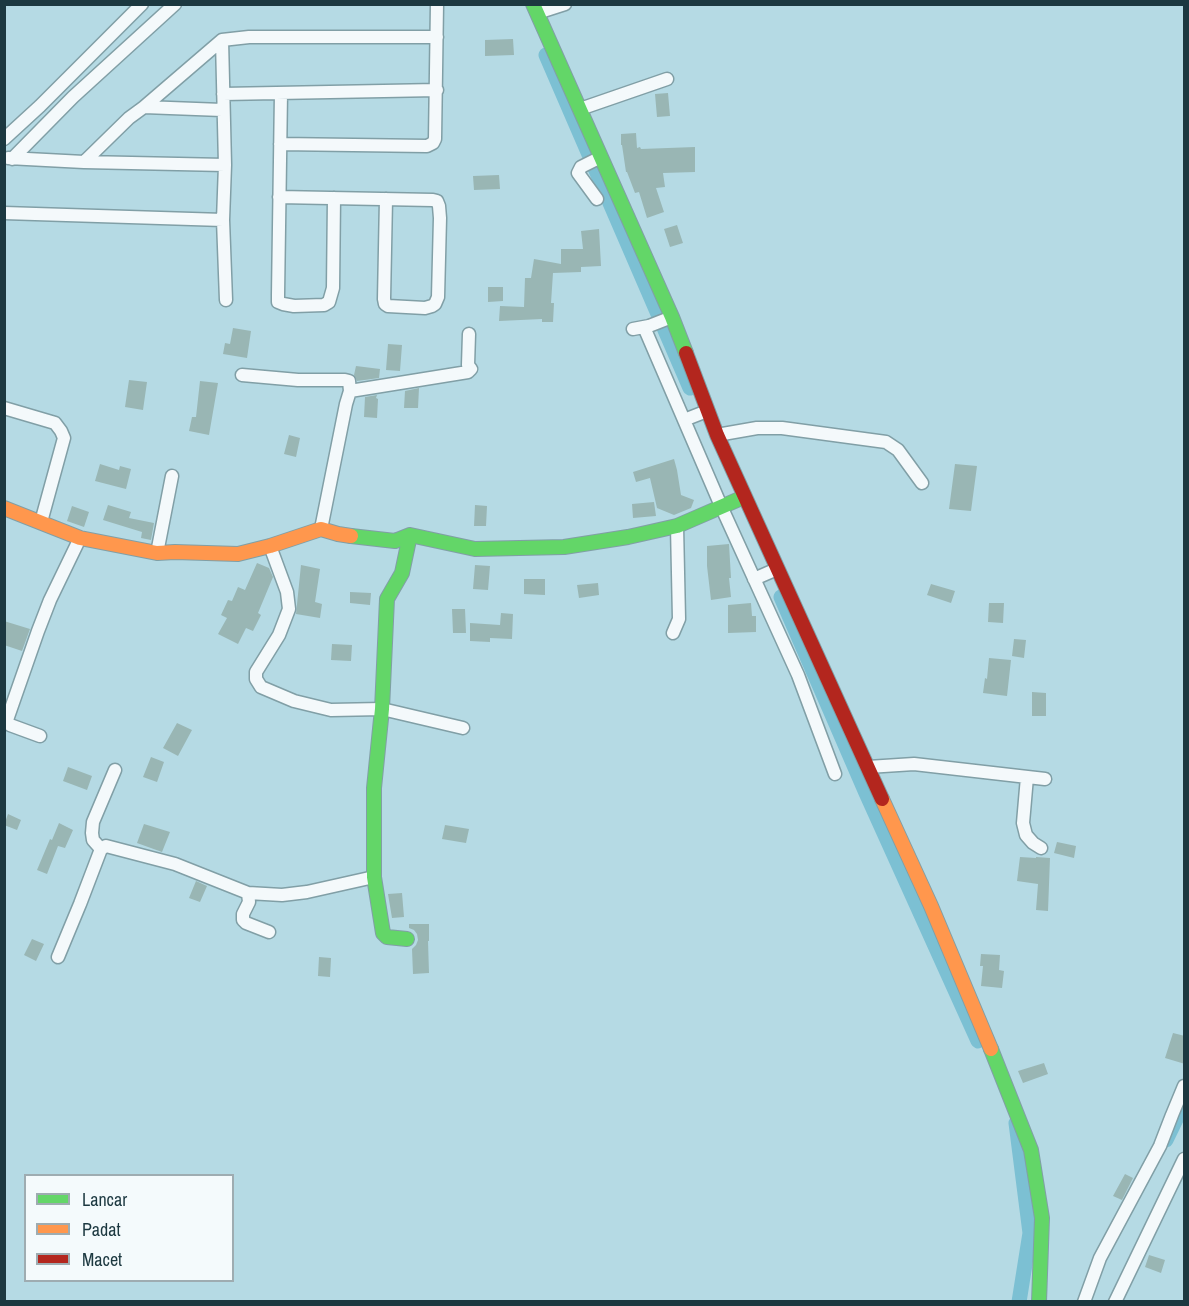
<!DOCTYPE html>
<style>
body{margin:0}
#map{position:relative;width:1189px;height:1306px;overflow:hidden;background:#b5dae4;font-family:"Archivo Narrow",sans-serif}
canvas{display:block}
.frame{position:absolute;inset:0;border:6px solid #1c3840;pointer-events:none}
.legend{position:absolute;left:24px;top:1174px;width:210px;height:108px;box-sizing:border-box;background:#f4fafc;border:2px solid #9eacb1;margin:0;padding:8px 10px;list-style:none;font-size:18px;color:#1c3840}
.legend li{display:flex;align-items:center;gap:12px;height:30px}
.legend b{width:30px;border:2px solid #9eacb1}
</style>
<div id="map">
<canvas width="1189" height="1306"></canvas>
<div class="frame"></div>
<ul class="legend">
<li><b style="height:8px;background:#63d668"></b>Lancar</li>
<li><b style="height:8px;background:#ff974d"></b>Padat</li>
<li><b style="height:8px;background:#b3261e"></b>Macet</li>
</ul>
</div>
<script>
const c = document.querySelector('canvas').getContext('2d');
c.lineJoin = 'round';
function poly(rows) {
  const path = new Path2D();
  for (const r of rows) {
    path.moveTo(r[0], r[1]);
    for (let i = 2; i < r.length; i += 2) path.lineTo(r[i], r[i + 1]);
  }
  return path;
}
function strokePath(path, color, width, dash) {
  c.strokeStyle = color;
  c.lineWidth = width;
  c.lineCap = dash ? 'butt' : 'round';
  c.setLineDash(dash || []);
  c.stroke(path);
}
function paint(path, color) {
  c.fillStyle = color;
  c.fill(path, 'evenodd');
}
const canal = poly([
 [546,55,690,388],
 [781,597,866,793,978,1041],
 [1016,1123,1030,1233,1019,1302],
 [1166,1140,1184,1103]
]);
const building = poly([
 [513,39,514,55,485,56,485,40],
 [668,93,670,116,657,117,655,94],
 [636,133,637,148,640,147,641,149,695,147,695,172,663,173,665,187,656,188,664,212,647,218,639,192,635,193,627,172,626,172,622,145,621,145,621,134],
 [499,175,500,189,474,190,473,176],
 [677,225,683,243,670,247,664,229],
 [599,229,601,266,581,267,581,272,553,273,551,303,554,303,553,322,542,322,542,319,499,321,500,306,524,307,525,278,531,278,534,259,561,264,561,249,583,249,581,231],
 [488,287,503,287,503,301,488,302],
 [233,328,251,331,247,358,223,354,225,343,230,344],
 [388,344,402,345,400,371,386,370],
 [356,366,380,369,379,378,357,381,354,375],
 [129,380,147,382,143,410,125,407],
 [200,381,218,383,209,435,189,431,192,417,196,417],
 [419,388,418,408,404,408,405,391],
 [377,395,376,398,378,399,377,418,364,417,365,397],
 [289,435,300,438,296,457,284,454],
 [674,459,677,470,681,495,694,500,691,508,674,515,657,508,650,478,636,482,633,472],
 [100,464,119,470,120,466,131,469,126,489,95,481],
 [955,464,977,466,971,511,949,509],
 [654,502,656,516,633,518,632,504],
 [108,505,131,512,129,518,154,523,151,540,141,538,142,532,103,520],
 [475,505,487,506,486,526,474,526],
 [72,506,89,512,84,527,67,521],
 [729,544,731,578,729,578,731,597,711,600,707,566,707,546],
 [257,563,269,568,273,577,258,613,261,615,253,631,246,628,238,644,218,634,227,618,221,615,228,600,232,601,238,587,245,590],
 [301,565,320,569,315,602,322,604,320,618,296,614],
 [475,565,490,566,488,590,473,589],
 [524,579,545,579,545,595,524,594],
 [598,583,599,595,579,598,577,585],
 [931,584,955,591,951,603,927,595],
 [350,592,371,593,370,605,350,603],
 [751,603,752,616,756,616,756,632,728,633,728,605],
 [989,603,1004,603,1003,623,988,622],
 [452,609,465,609,466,633,453,633],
 [501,613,513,614,512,639,490,638,490,642,470,641,470,623,500,625],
 [4,621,30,629,22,651,4,645],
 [1014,639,1026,640,1024,658,1012,656],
 [332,644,352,645,351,661,331,660],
 [989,658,1011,660,1007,696,983,693,985,678,987,679],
 [1032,692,1046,693,1046,716,1032,716],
 [177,723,192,730,178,756,163,748],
 [151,757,164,762,157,782,143,777],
 [68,767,92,776,87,790,63,781],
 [8,814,21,820,17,830,4,825],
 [59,823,73,830,65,848,58,846,47,874,37,870,50,839,52,840],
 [144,824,170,832,162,852,137,843],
 [445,825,469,829,466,843,442,839],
 [1057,842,1076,846,1074,858,1054,853],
 [1020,857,1036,858,1036,857,1050,858,1048,911,1036,910,1038,884,1017,881],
 [196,881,207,886,200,902,189,898],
 [402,893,404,917,392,918,388,894],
 [409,924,429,924,429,941,428,941,429,973,413,974,412,949,416,945,418,940,417,934,414,930,409,928],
 [32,939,44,944,36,961,24,955],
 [981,954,1000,955,999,970,1004,971,1002,988,981,986,983,966,980,966],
 [319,957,331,958,330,977,318,976],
 [1173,1033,1185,1036,1185,1064,1165,1058],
 [1044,1063,1048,1074,1023,1083,1018,1071],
 [1125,1174,1133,1178,1122,1200,1113,1196],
 [1149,1255,1165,1260,1161,1273,1145,1267]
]);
const street = poly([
 [537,13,565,4],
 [222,40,225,165,223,220,226,300],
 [281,93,278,295,278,302,283,304,294,306,324,305,329,302,333,288,334,198],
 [223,94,437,90],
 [144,107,222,110],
 [580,109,667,79],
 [4,139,40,106,142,4],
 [280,144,427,146,433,143,435,139,437,4],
 [8,158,84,162,225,165],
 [12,159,73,97,175,4],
 [84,162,129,118,144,107,222,40,249,37,437,37],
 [279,197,433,200,437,201,439,206,440,218,438,297,435,304,432,306,425,308,388,306,385,304,384,299,386,199],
 [597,199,578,173,581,167,597,159],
 [4,213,223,220],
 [644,327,721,506,798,675,835,774],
 [633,329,649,326,672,317],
 [242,375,298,380,345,380,349,381,350,391,346,404,321,529],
 [350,391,468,372,471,369,468,365,469,334],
 [4,408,55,423,61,431,64,438,41,522],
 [684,420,707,411],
 [717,435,757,428,782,428,886,442,898,450,922,483],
 [270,546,287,592,289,609,279,635,256,672,256,679,261,687,294,701,331,710,382,709,463,728],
 [157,553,172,476],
 [754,579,777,569],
 [673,633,679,619,677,526],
 [40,736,10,725,7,722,8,717,38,631,50,600,80,538],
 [868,767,914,764,1045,779],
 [1027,777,1023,823,1026,835,1033,843,1041,848],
 [101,849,93,840,92,833,93,822,115,770],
 [248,893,249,902,243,914,243,920,246,923,269,932],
 [58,957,80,904,101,849,106,846,175,864,248,893,282,895,307,892,374,877],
 [1084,1302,1100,1258,1160,1146,1172,1115,1184,1086],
 [1115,1302,1184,1159]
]);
const fast = poly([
 [533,4,672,317,686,353],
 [351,536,395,541,410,535,475,549,564,547,628,537,677,526,744,497],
 [407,939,387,937,383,933,374,877,374,788,382,709,387,599,402,573,410,535],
 [991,1049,1031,1150,1042,1218,1039,1302]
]);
const slow = poly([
 [4,508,80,538,157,553,175,552,238,554,270,546,321,529,338,534,351,536],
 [882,799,931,906,991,1049]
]);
const jam = poly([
 [686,353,717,435,882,799]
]);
strokePath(canal, '#7cc0d3', 15);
paint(building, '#99b6b4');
strokePath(street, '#819fa6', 15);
strokePath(fast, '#819fa6', 16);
strokePath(slow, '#819fa6', 16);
strokePath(jam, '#819fa6', 16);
strokePath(street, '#f4f9fb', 12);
strokePath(fast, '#63d668', 14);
strokePath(slow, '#ff974d', 14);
strokePath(jam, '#b3261e', 14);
</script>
